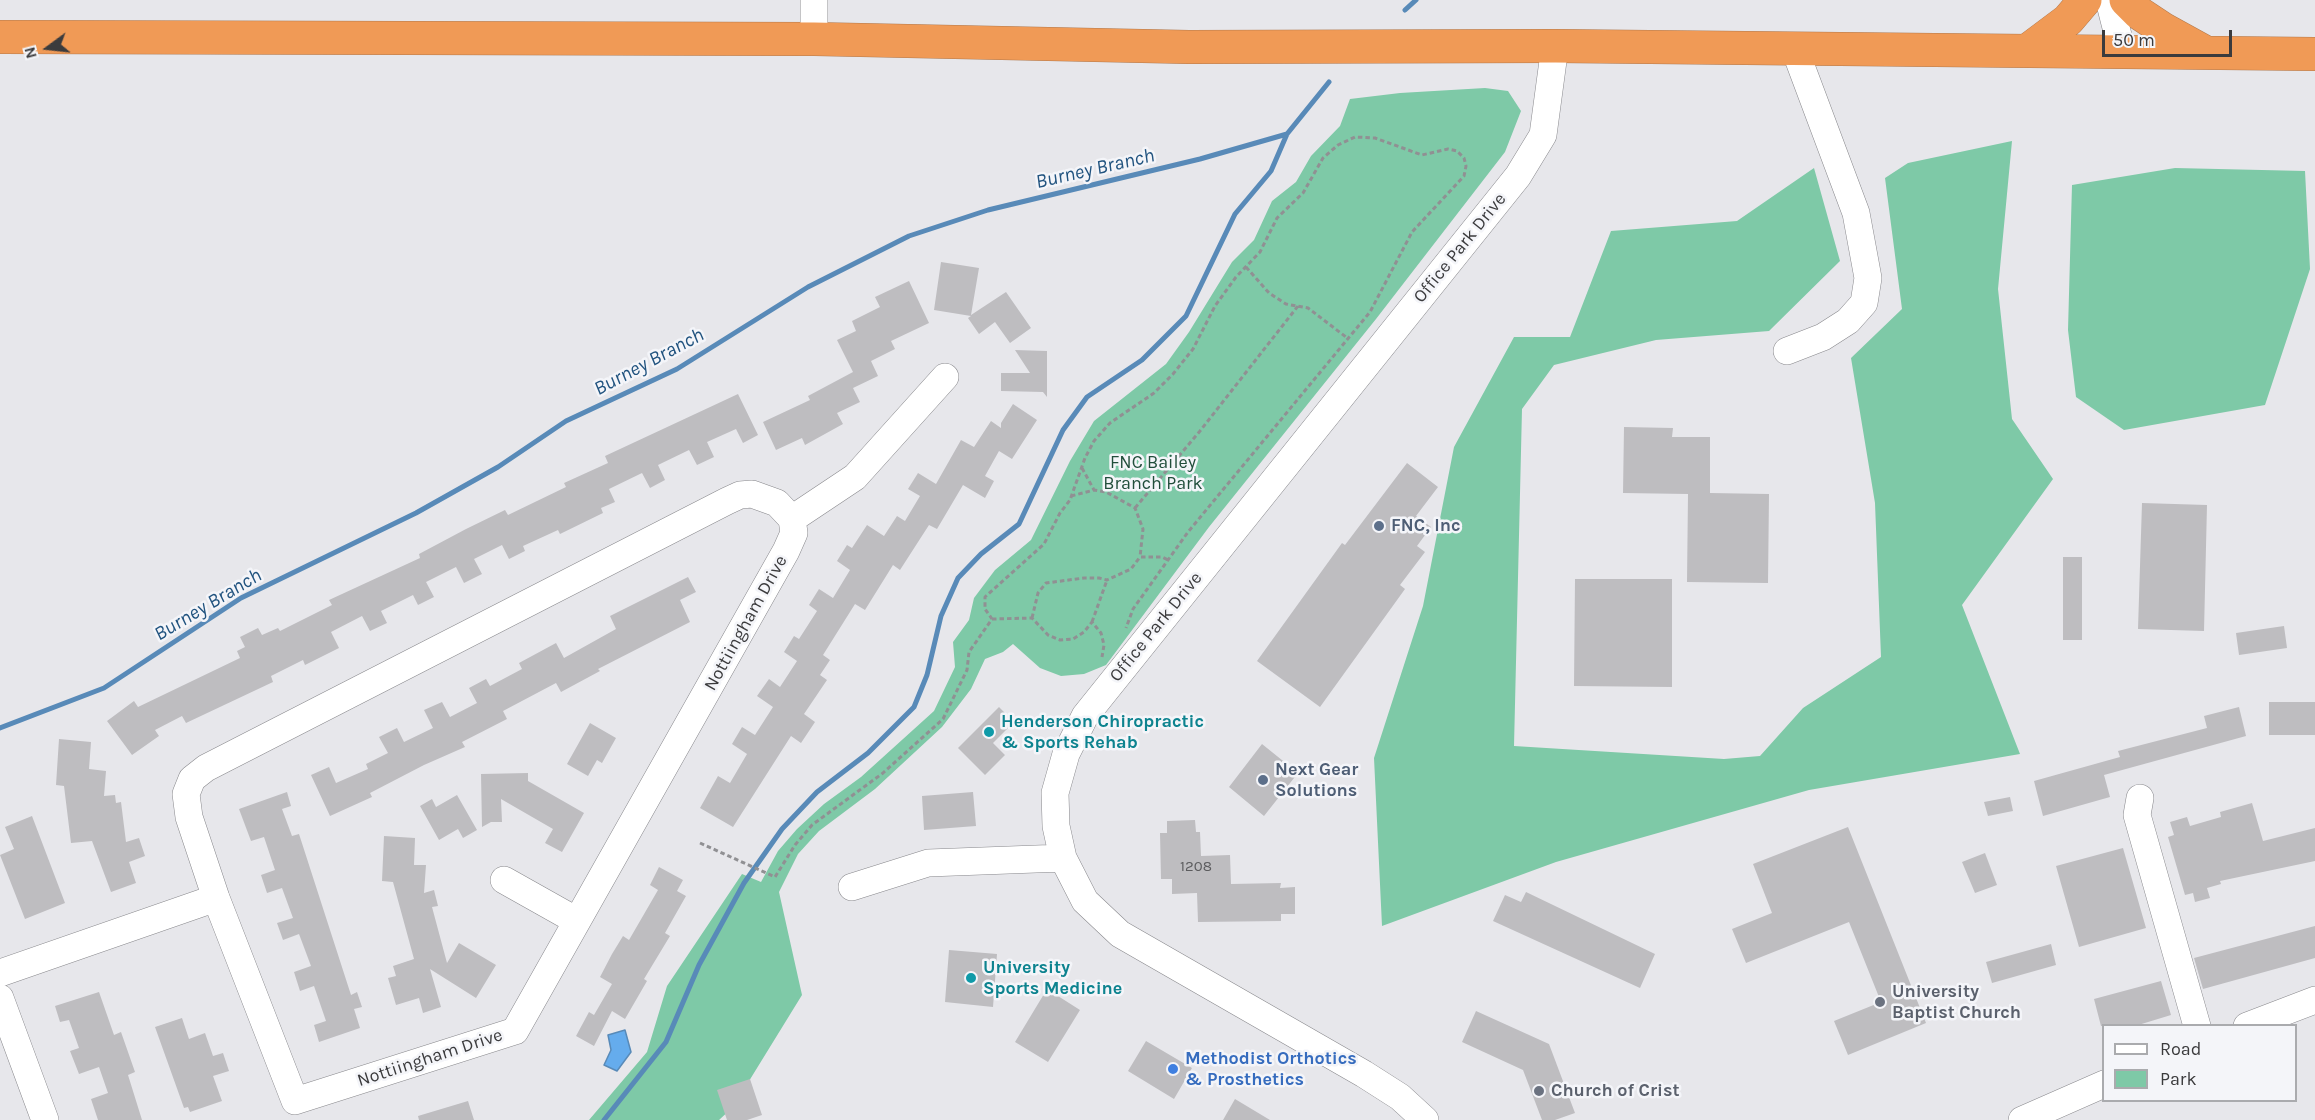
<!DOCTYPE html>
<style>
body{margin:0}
#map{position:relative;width:2315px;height:1120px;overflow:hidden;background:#e7e7eb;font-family:Karla,sans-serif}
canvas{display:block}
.legend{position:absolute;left:2102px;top:1024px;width:195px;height:78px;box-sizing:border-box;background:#f4f5f9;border:2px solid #aaabae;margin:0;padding:8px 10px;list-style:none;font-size:18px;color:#3b3b3d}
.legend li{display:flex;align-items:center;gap:12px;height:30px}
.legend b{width:30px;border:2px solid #aaabae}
.north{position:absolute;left:18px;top:18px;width:60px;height:60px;-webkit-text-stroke:4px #f4f5f9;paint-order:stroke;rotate:255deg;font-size:16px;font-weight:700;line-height:24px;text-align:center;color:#3b3b3d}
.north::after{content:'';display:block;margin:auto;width:21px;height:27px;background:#3b3b3d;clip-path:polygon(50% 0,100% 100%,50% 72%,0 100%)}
.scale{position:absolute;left:2102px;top:30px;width:130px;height:27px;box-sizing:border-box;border:3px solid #3b3b3d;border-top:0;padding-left:8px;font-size:18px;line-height:21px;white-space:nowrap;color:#3b3b3d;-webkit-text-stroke:4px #f4f5f9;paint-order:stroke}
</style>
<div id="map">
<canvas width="2315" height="1120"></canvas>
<ul class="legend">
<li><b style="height:8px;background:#fff"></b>Road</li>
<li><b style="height:16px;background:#7ec9a7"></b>Park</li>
</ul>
<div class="north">N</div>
<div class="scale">50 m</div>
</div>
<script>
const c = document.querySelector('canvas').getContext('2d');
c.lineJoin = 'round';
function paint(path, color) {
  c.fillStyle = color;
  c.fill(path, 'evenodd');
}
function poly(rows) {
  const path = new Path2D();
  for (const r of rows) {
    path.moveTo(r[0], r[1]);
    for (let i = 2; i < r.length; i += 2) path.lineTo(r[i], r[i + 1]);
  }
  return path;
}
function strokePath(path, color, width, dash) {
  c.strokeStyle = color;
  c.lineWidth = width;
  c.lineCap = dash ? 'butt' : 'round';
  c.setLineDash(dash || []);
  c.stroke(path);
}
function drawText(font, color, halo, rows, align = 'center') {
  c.font = font + ' Karla,sans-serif';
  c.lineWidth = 5;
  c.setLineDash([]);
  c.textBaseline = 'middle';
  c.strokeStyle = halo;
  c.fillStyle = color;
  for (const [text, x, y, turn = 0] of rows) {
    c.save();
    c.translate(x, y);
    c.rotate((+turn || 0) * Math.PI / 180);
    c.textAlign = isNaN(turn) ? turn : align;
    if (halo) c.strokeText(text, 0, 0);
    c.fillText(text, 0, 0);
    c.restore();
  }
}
const green = poly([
 [1485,88,1508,91,1521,111,1505,152,1376,319,1209,527,1106,665,1084,674,1061,676,1040,668,1013,644,1003,652,985,659,971,689,942,727,875,789,819,831,798,854,779,892,802,995,733,1107,719,1120,589,1120,647,1052,667,986,742,874,761,882,778,851,797,829,824,804,861,777,934,711,955,667,953,642,969,620,974,598,995,570,1031,540,1070,461,1094,421,1166,364,1189,332,1232,262,1254,240,1272,201,1296,182,1311,156,1340,126,1350,99,1400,93],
 [2012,141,1998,289,2012,419,2053,479,1962,605,2020,754,1809,790,1556,862,1382,926,1374,758,1423,606,1454,447,1514,337,1570,337,1611,231,1737,221,1814,168,1840,261,1769,331,1656,340,1554,365,1522,409,1514,746,1724,759,1760,756,1803,708,1881,657,1875,503,1851,358,1902,309,1885,178,1908,163],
 [2175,168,2305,171,2310,269,2265,405,2124,430,2076,397,2068,330,2072,185]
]);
const water = poly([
 [625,1030,631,1052,617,1071,604,1065,611,1050,608,1035,625,1030]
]);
const stream = poly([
 [1405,10,1416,0],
 [0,728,104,688,241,598,416,513,498,467,566,421,677,369,808,287,909,236,988,210,1200,159,1287,134],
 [604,1120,666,1042,699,965,744,883,782,829,817,792,868,753,914,707,927,675,941,616,958,578,981,554,1019,524,1063,430,1087,397,1142,360,1186,316,1235,214,1271,171,1287,134,1329,82]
]);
const building = poly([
 [941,262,979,268,971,315,1006,292,1031,328,1010,343,995,322,979,334,968,318,971,316,934,310],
 [909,281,929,323,891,341,895,349,871,361,878,376,853,388,860,402,837,413,843,424,805,445,802,438,776,450,763,422,810,400,808,396,853,372,837,340,856,331,852,321,880,307,875,297],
 [1015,350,1047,351,1047,397,1043,392,1001,391,1001,373,1030,373],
 [738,394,758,435,743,443,736,429,707,442,714,457,697,465,689,450,658,465,665,480,650,488,642,473,609,489,615,502,601,508,603,513,560,534,558,530,523,546,525,551,509,559,502,545,474,559,482,574,464,583,456,567,426,582,434,597,418,605,413,595,381,611,387,623,370,631,362,616,331,632,339,648,305,665,303,660,271,676,273,682,186,723,182,716,155,730,159,736,132,755,107,721,134,701,138,707,240,658,237,651,245,647,240,637,258,628,262,635,278,628,280,631,332,605,329,600,420,558,419,554,466,529,505,510,508,515,566,487,564,483,608,463,605,456],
 [1013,404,1037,420,1012,459,999,451,985,476,994,481,985,498,963,485,937,529,929,525,900,570,893,565,865,610,855,604,823,655,830,660,820,675,827,680,804,714,815,722,801,743,791,736,733,827,700,808,718,776,730,783,747,754,732,744,742,727,755,735,773,707,757,696,769,679,780,687,797,661,784,652,794,636,799,639,817,611,809,605,819,589,833,598,850,570,837,561,847,545,852,548,867,525,884,536,897,516,905,521,920,496,908,489,918,473,936,484,961,440,974,447,991,421,1001,428,1001,423],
 [1624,427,1673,428,1672,437,1710,437,1710,493,1769,494,1768,583,1687,582,1688,494,1623,493],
 [1407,463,1438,487,1416,516,1431,527,1417,546,1425,552,1400,585,1405,589,1320,707,1257,661,1342,543,1345,545],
 [2142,503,2207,505,2204,631,2138,629],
 [2063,557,2082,557,2082,640,2063,640],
 [688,577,696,592,680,600,690,622,598,669,600,671,561,692,556,683,503,711,507,719,462,742,465,747,424,765,370,793,372,797,330,816,311,775,329,767,336,783,368,769,366,764,388,753,379,737,397,728,404,742,433,728,424,710,442,702,450,717,477,703,469,688,486,679,490,686,522,669,519,663,556,643,564,658,616,629,610,616],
 [1575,579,1672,579,1672,687,1574,686],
 [2284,626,2287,648,2239,655,2236,633],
 [2269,702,2315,702,2315,735,2269,735],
 [999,707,1014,722,993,743,1005,755,985,775,958,748],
 [2239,707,2246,736,2104,775,2110,797,2043,816,2034,781,2120,757,2118,751,2207,728,2204,716],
 [590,723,616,738,602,763,597,760,588,776,567,764],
 [59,739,91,742,89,769,106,771,104,796,115,795,116,803,121,802,126,842,139,838,145,856,129,862,136,883,111,892,92,841,71,843,64,786,56,785],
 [1262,744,1298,773,1264,816,1229,787],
 [528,773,528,781,584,813,562,852,545,843,553,829,501,799,502,822,491,822,482,827,481,774],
 [287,792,291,806,282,809,292,836,299,834,351,995,357,992,362,1007,354,1009,360,1028,319,1042,314,1025,326,1021,314,986,300,991,294,972,311,966,299,934,283,940,277,923,293,918,282,888,267,893,261,875,275,870,264,837,251,841,239,809],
 [973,792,976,826,924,830,922,796],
 [457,795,477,830,463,838,458,829,439,840,420,806,432,799,436,807],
 [2010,797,2013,811,1988,816,1984,802],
 [2252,803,2263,841,2315,828,2315,861,2220,881,2221,884,2207,888,2210,898,2195,902,2193,893,2185,895,2168,837,2174,835,2170,822,2187,817,2190,826,2221,817,2220,812],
 [32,816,65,903,25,919,0,855,14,849,5,827],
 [1195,820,1196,832,1200,832,1201,856,1230,855,1231,884,1281,883,1280,888,1295,887,1295,914,1281,914,1281,921,1198,922,1197,893,1172,894,1172,879,1161,879,1160,833,1167,833,1167,821],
 [1848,827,1926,1023,1848,1055,1834,1021,1881,1002,1849,922,1746,963,1732,929,1772,913,1753,864],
 [384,836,415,838,414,865,426,865,424,893,434,890,438,906,432,907,447,963,459,943,496,965,476,998,430,969,441,1007,423,1013,419,998,396,1005,388,978,396,976,393,966,414,959,393,882,382,881],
 [2123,848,2146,928,2079,947,2056,866],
 [1985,853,1997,885,1975,893,1962,862],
 [659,867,683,880,677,891,686,896,665,933,670,936,644,979,647,981,625,1019,612,1011,594,1046,576,1036,589,1012,594,1015,612,984,600,977,612,954,623,936,629,940,658,890,650,885],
 [1526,892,1655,954,1640,988,1493,921,1505,895,1521,902],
 [2315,926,2315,958,2203,989,2194,958],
 [2051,944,2056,965,1992,983,1986,962],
 [949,950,997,954,993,1007,945,1002],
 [2161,981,2171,1015,2135,1026,2101,1026,2094,999],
 [1047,989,1080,1010,1048,1062,1015,1042],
 [99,992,114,1035,121,1032,135,1072,128,1075,142,1120,98,1120,91,1099,108,1093,99,1067,79,1074,70,1051,79,1048,69,1020,60,1022,55,1006],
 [1476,1011,1549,1044,1575,1113,1555,1120,1542,1120,1523,1070,1462,1042],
 [182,1018,189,1039,205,1033,213,1056,223,1053,229,1071,213,1076,222,1101,190,1112,188,1107,184,1108,155,1027],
 [1146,1041,1192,1068,1174,1099,1128,1071],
 [750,1079,762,1115,747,1120,727,1120,717,1090],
 [1235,1099,1270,1120,1223,1120],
 [468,1101,474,1120,419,1120,418,1116]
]);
const path = poly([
 [1246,267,1269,293,1286,304,1308,308,1346,337],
 [1082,468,1094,490],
 [1071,496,1094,490,1106,492,1135,508,1143,529,1140,557],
 [1135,508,1200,431,1298,306],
 [1032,618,1038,593,1046,583,1084,578,1099,578,1107,580,1131,569,1140,557,1162,557,1168,560],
 [992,619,1032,618,1048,635,1060,640,1073,639,1084,632,1092,622,1101,633,1104,645,1102,657],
 [1092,622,1107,580],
 [700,843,775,877,795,845,812,825,883,773,943,719,967,670,969,652,992,619,985,609,985,597,1044,544,1060,513,1070,500,1085,458,1094,441,1110,423,1154,393,1173,374,1193,349,1215,306,1236,277,1260,252,1277,218,1303,193,1323,158,1338,145,1355,137,1375,138,1422,155,1448,149,1457,151,1464,158,1466,166,1464,176,1412,232,1370,312,1188,532,1133,609,1126,628]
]);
const minor = poly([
 [814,0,814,39],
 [2109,0,2122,51],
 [1787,351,1823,337,1848,321,1864,303,1868,278,1856,213,1795,50],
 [752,494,777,503,792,519,794,533,786,551,515,1031,295,1101,216,898,189,817,186,794,192,779,206,768,727,501,740,495,752,494],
 [792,519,855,477,945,377],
 [2140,798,2137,815,2197,1026],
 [504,880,577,921],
 [852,887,928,863,1063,858],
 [0,973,216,898],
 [0,998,45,1120],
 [2247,1026,2315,1000],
 [1425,1120,1400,1097,1364,1074,1120,934,1085,901,1063,858,1056,826,1055,793,1066,754,1085,716,1518,176,1543,135,1555,46],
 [2022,1120,2104,1084]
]);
const highway = poly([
 [2126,0,2139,13,2163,29,2203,51],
 [0,37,814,39,1189,47,1555,46,2315,54],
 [2028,50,2068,20,2085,0]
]);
const markers = [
 [1379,526,6,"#5c6f8a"],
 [989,732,6,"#0f9aa8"],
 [1263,780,6,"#5c6f8a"],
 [971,978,6,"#0f9aa8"],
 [1880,1002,6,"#6b7280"],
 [1173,1069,6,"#3f7fe0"],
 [1539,1091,6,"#6b7280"]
];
const numberNames = [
 ["1208",1196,867]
];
const streetNames = [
 ["Office Park Drive",1460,248,-51],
 ["Nottiingham Drive",746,623,-61],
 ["Office Park Drive",1156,627,-51],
 ["Nottiingham Drive",430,1058,-18]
];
const parkNames = [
 ["FNC Bailey",1153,463],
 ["Branch Park",1153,484]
];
const serviceNames = [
 ["FNC, Inc",1391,526],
 ["Next Gear",1275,770],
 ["Solutions",1275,791]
];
const cultureNames = [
 ["Henderson Chiropractic",1001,722],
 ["& Sports Rehab",1001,743],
 ["University",983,968],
 ["Sports Medicine",983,989]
];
const worshipNames = [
 ["University",1892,992],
 ["Baptist Church",1892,1013],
 ["Church of Crist",1551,1091]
];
const shopNames = [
 ["Methodist Orthotics",1185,1059],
 ["& Prosthetics",1185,1080]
];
const waterNames = [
 ["Burney Branch",1095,169,-13],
 ["Burney Branch",649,362,-28],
 ["Burney Branch",208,605,-31]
];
paint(green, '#7ec9a7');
paint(water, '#65aced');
strokePath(water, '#588ab8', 1.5);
strokePath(stream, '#588ab8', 5);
paint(building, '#bebdc0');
strokePath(minor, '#88888c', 28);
strokePath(highway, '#b1794d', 34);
strokePath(path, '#909093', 3, [4.5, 3]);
strokePath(minor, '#fff', 27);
strokePath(highway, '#f09a56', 33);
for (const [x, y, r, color] of markers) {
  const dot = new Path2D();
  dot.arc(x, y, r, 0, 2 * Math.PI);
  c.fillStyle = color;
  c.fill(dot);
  strokePath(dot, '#f4f5f9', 2);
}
drawText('15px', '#5c5c5e', null, numberNames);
drawText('18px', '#3b3b3d', '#f4f5f9', streetNames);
drawText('18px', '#214e3b', '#f4f5f9', parkNames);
drawText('bold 18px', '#4e5e75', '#f4f5f9', serviceNames, 'left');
drawText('bold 18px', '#0d838f', '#f4f5f9', cultureNames, 'left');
drawText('bold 18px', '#5b616d', '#f4f5f9', worshipNames, 'left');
drawText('bold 18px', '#366cbe', '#f4f5f9', shopNames, 'left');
drawText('italic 20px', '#21537f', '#f4f5f9', waterNames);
</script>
